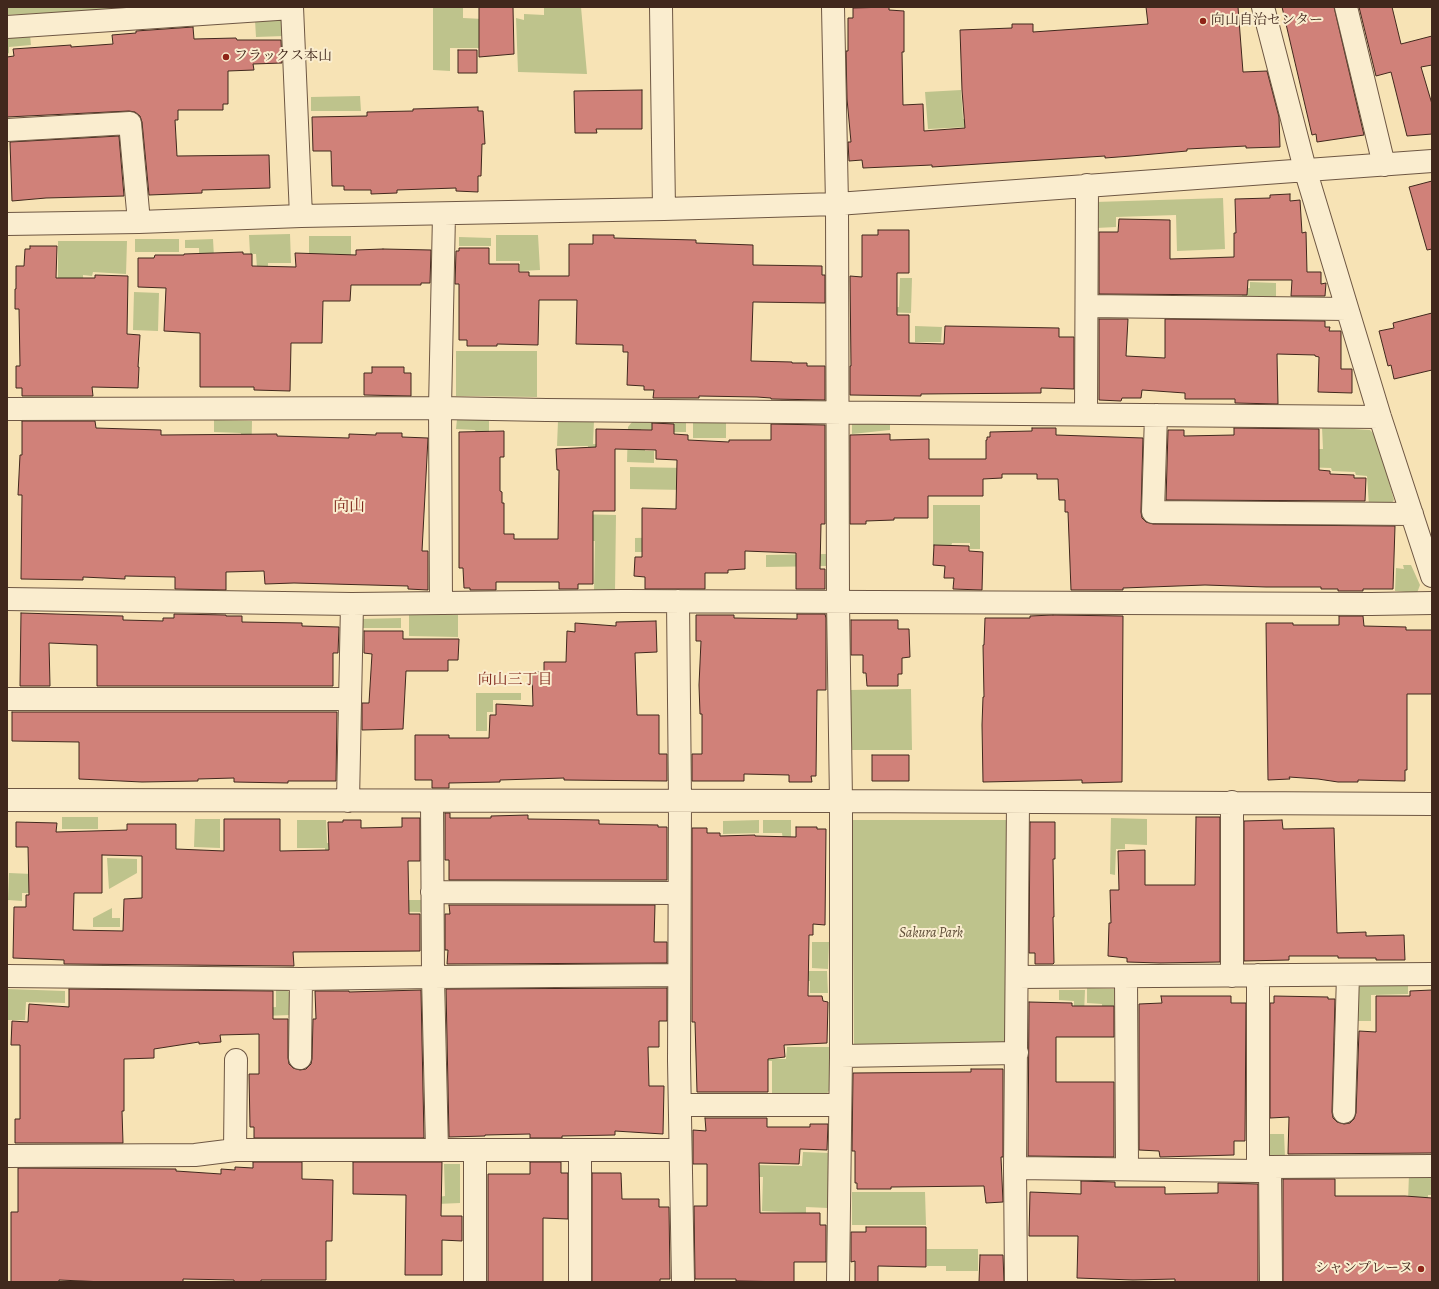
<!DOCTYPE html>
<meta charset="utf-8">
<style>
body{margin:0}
#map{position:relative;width:1439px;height:1289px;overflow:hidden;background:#f7e3b5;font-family:Alegreya,serif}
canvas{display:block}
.frame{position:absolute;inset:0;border:8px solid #41281d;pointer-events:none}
</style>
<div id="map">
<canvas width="1439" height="1289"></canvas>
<div class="frame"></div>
</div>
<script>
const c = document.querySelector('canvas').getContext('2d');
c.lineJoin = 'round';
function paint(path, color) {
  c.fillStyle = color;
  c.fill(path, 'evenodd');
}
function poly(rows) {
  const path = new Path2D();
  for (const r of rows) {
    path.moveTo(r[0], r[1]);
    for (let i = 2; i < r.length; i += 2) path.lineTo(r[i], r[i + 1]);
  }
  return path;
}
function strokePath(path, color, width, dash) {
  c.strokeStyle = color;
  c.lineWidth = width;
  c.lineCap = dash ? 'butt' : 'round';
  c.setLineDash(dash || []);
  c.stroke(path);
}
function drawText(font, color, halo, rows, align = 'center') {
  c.font = font + ' Alegreya,"Noto Serif JP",serif';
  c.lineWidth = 4;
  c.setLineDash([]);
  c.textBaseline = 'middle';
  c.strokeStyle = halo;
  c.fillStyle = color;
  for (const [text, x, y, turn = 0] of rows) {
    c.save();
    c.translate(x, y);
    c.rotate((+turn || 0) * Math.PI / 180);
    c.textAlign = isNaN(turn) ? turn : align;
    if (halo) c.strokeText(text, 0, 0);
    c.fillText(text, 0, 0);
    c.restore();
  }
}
const green = poly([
 [7,7,162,7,7,15],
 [433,7,463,7,463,18,483,19,483,48,450,48,450,71,433,70],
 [544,7,581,7,587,74,518,72,516,18,524,20,524,14,544,15],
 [283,19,284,36,256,37,255,20],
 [30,35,31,45,9,47,9,53,7,54,7,37],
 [961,90,963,119,987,117,988,126,928,129,925,92],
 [360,96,361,111,311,111,311,97],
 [1223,198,1225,249,1177,251,1176,215,1116,217,1116,227,1096,228,1095,202],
 [290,234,291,263,268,263,268,268,257,268,256,254,250,254,249,235],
 [496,235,538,235,540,270,520,271,520,261,496,261],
 [309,236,351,236,351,258,335,257,335,254,322,254,309,257],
 [459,237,491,238,491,246,459,246],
 [135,239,179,239,179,252,135,252],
 [213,239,214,257,199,256,199,248,185,248,185,240],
 [58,241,127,241,126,274,93,272,92,276,83,275,84,296,58,299],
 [900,278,912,278,911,313,879,312,879,307,899,307],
 [1250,282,1276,283,1276,300,1242,299,1242,288,1250,288],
 [134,292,159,293,158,331,133,330],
 [915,326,942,327,941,342,915,342],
 [456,351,537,351,537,397,456,396],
 [457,419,489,420,489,433,476,433,475,430,456,429],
 [214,420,252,421,251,472,240,472,241,433,214,432],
 [558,421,594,421,593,444,612,445,588,456,588,446,557,446],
 [693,421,726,422,726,438,693,438],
 [890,421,890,430,852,434,852,423],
 [632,422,686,422,686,432,658,432,658,430,641,429,641,444,645,444,645,451,654,451,654,463,627,462,628,427],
 [1322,427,1370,430,1376,436,1394,500,1388,508,1369,506,1367,476,1356,475,1355,472,1332,471,1331,468,1299,467,1298,449,1323,449],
 [630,467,686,468,685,490,630,489],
 [933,505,980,505,980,549,970,549,970,543,952,543,951,547,933,547],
 [570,514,616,515,615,591,594,590,595,541,590,541],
 [679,537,656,552,635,552,635,538],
 [826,554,827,566,766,567,766,555],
 [1403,565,1411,565,1420,585,1417,593,1395,591,1396,568,1404,569],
 [409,614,458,615,458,637,409,636],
 [401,618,401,628,360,628,360,619],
 [911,689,912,750,850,750,849,690],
 [476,693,521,693,521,700,493,700,493,712,487,712,487,731,476,731],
 [62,817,98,817,98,829,62,829],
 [1111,818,1147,819,1147,845,1125,844,1125,849,1116,849,1115,875,1110,874],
 [195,819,220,819,220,848,194,847],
 [297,820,326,820,327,843,340,843,340,851,325,851,325,848,297,848],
 [759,820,759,833,723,834,723,821],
 [763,820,791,820,791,840,783,840,782,833,763,833],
 [852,820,1007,820,1009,1048,854,1049],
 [107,858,137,859,137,873,109,889],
 [9,873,32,874,31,893,22,893,22,901,8,900],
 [363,900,421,900,421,912,363,911],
 [112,908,112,918,120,918,120,927,93,927,93,918],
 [812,942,829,942,828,969,812,968],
 [793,971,827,971,828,993,810,993,810,981,793,981],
 [1408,985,1408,994,1371,995,1371,1021,1354,1021,1357,986],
 [276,986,283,986,289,992,290,1015,263,1016,263,1008,276,1007],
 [1087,988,1114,989,1114,1007,1102,1007,1102,1004,1087,1003],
 [8,989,65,991,65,1003,26,1002,25,1020,8,1020],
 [1059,990,1085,990,1084,1014,1074,1014,1074,1001,1059,1000],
 [787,1047,831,1047,831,1086,825,1098,772,1099,772,1061,766,1061,769,1051,769,1059,786,1059],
 [1262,1134,1284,1134,1285,1157,1267,1158],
 [803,1152,830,1153,828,1208,806,1207,806,1213,762,1211,763,1177,755,1177,755,1165,802,1166],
 [444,1164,460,1164,460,1203,437,1204,438,1197,445,1196],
 [1409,1174,1432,1174,1432,1195,1428,1195,1428,1202,1408,1201],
 [852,1192,925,1192,926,1225,852,1225],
 [927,1249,978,1249,978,1271,946,1271,946,1266,927,1266]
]);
const building = poly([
 [479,7,513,7,514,54,479,57,479,7],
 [889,7,889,10,904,11,904,52,902,52,903,105,923,104,924,131,965,128,962,90,960,30,1012,28,1012,24,1033,24,1033,32,1148,24,1146,7,1238,7,1243,72,1267,71,1279,117,1280,147,1246,148,1246,146,1187,149,1187,151,1131,156,1105,158,1105,156,932,167,932,165,863,168,862,160,849,161,848,142,851,142,847,99,846,51,848,51,848,18,853,18,853,8,889,7],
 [1282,7,1334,7,1364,135,1317,142,1316,134,1312,135,1282,7],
 [1359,7,1392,7,1401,44,1432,36,1432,65,1421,67,1432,104,1432,134,1407,136,1391,72,1376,76,1359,7],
 [193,27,194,39,236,38,237,40,281,40,282,63,253,64,254,70,228,71,228,104,223,104,223,110,178,110,178,120,175,120,177,156,269,155,270,188,202,190,202,193,149,195,142,122,140,116,135,112,129,111,7,117,7,57,14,56,13,49,71,45,71,47,113,44,112,35,136,33,136,31,193,27],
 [458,50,477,50,477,73,458,73,458,50],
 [642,90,642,129,596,129,597,133,575,133,574,91,642,90],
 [478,107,478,111,483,111,485,144,482,144,481,176,478,176,478,192,456,191,456,188,397,190,397,193,371,194,371,190,344,190,344,186,332,186,331,151,313,151,312,117,367,116,367,112,413,111,413,109,478,107],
 [119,136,124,196,46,198,12,201,10,142,119,136],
 [1432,181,1432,249,1427,250,1409,187,1432,181],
 [1290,194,1290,201,1300,200,1302,233,1306,232,1307,272,1321,272,1321,284,1326,283,1325,296,1291,296,1292,280,1248,280,1247,295,1099,294,1099,232,1118,232,1119,219,1170,220,1170,259,1234,257,1234,233,1236,233,1235,199,1270,198,1270,195,1290,194],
 [878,230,909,230,909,273,897,273,897,315,909,315,909,343,944,344,945,326,1059,328,1059,337,1074,337,1074,389,1041,388,1041,393,921,394,921,396,850,395,850,366,851,366,850,276,862,277,862,235,878,235,878,230],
 [593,235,614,235,614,238,696,240,696,243,753,245,753,265,822,266,822,275,825,275,825,303,753,302,751,361,792,362,792,363,807,363,807,366,825,366,825,400,771,399,771,398,757,397,699,396,699,398,653,398,654,390,644,390,644,386,627,385,628,352,623,352,623,345,576,344,577,300,539,300,538,345,497,344,497,346,467,346,467,340,459,340,459,284,455,284,456,251,459,251,459,248,489,248,489,264,519,264,519,272,529,272,529,276,569,276,569,244,593,244,593,235],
 [30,246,57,246,56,278,95,278,95,275,128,276,127,334,140,335,138,367,139,367,138,388,92,387,93,396,22,396,22,388,16,388,16,366,20,366,19,309,15,309,15,289,16,289,16,266,24,266,25,249,30,249,30,246],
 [383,249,431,250,430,283,421,283,421,285,351,285,350,301,323,301,322,343,291,343,290,391,254,390,254,387,200,387,200,333,164,331,166,288,138,287,138,258,154,258,155,255,184,255,184,254,243,252,243,254,252,254,252,266,296,267,295,253,356,255,356,250,383,249],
 [1432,313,1432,370,1394,379,1391,365,1388,366,1379,331,1394,328,1393,323,1432,313],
 [1099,319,1128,319,1126,356,1165,358,1165,319,1325,321,1325,327,1330,327,1329,331,1341,331,1341,369,1352,369,1352,393,1318,392,1319,357,1315,356,1315,355,1277,354,1278,404,1235,403,1235,399,1185,399,1185,393,1142,390,1141,398,1122,398,1121,401,1099,400,1099,319],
 [372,367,404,367,404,373,411,373,411,396,364,395,364,373,372,373,372,367],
 [22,421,95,421,96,428,161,430,161,435,277,434,277,436,349,438,349,434,376,435,376,433,402,433,402,437,428,438,422,551,428,551,428,590,408,589,408,586,294,583,265,584,264,571,226,572,226,590,175,589,175,577,125,576,125,579,83,577,83,580,21,579,22,495,18,495,20,455,22,455,22,421],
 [652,423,674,424,674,434,688,435,688,440,729,442,729,440,771,440,771,424,825,425,825,524,821,524,820,569,825,569,825,589,796,589,796,553,745,551,745,569,728,570,728,573,705,573,705,589,645,589,645,577,634,576,635,557,642,557,642,508,676,509,677,460,656,459,656,450,615,449,615,511,593,511,593,584,578,584,578,589,559,589,559,582,496,582,496,590,470,590,470,588,464,588,463,568,459,568,459,432,504,431,504,457,500,457,500,491,502,492,502,503,504,503,504,534,514,534,514,539,558,539,559,470,557,470,556,449,596,447,596,429,652,430,652,423],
 [1032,428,1056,428,1056,435,1143,438,1141,512,1142,518,1146,522,1153,524,1395,526,1393,589,1363,589,1363,591,1338,591,1338,589,1321,589,1321,587,1266,587,1205,585,1123,588,1123,590,1071,590,1068,512,1065,512,1065,500,1059,500,1058,479,1037,479,1037,474,1002,474,1002,478,983,479,983,496,928,496,928,518,894,518,894,520,866,521,866,524,850,524,850,435,890,434,890,440,929,439,929,459,986,459,986,440,987,440,987,437,990,437,990,432,1032,431,1032,428],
 [1234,428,1319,429,1319,470,1330,471,1330,474,1354,475,1354,478,1366,478,1365,501,1166,500,1168,430,1184,430,1184,436,1234,435,1234,428],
 [934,545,969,546,969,551,983,552,982,590,953,589,954,578,944,578,945,566,933,565,934,545],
 [21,613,123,616,123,620,163,621,163,618,174,618,174,614,226,615,226,616,242,616,242,622,302,623,302,626,339,627,338,653,333,653,333,686,97,686,97,645,49,643,50,686,20,686,21,613],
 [797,614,825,614,826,618,826,690,817,690,816,776,811,776,812,782,789,782,789,775,744,774,744,781,692,781,692,754,702,754,702,714,700,714,699,685,701,641,696,641,696,615,734,615,734,618,797,619,797,614],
 [1053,615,1123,616,1122,782,1082,783,1082,780,983,782,982,725,983,697,984,697,983,645,984,645,985,618,1030,618,1030,616,1053,615],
 [1339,616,1363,616,1364,626,1406,627,1406,630,1432,630,1432,694,1407,694,1407,770,1405,770,1405,781,1358,780,1358,782,1338,782,1318,779,1289,777,1290,779,1268,780,1266,623,1293,623,1293,625,1339,625,1339,616],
 [851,620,898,620,898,629,909,629,910,657,902,658,902,674,898,674,898,686,867,686,866,673,863,673,863,655,851,655,851,620],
 [656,621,657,652,635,653,637,715,659,715,659,754,667,754,667,781,564,780,564,778,500,780,500,782,449,783,449,788,432,788,432,780,415,780,415,735,449,735,449,738,489,738,490,715,496,715,496,704,533,706,532,672,544,672,544,662,566,662,567,631,575,632,575,623,616,626,616,622,656,621],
 [364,631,403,631,403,639,459,639,458,660,448,660,448,671,406,671,403,729,362,730,362,703,369,703,372,654,364,653,364,631],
 [12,712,337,712,336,781,288,781,288,783,234,782,234,778,198,779,198,781,142,782,79,779,79,742,12,741,12,712],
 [872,755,909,755,909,781,872,781,872,755],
 [445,813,450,813,450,818,491,818,491,816,528,815,528,819,599,820,599,824,658,825,658,827,667,827,667,880,449,880,449,860,445,860,445,813],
 [1196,817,1220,817,1220,962,1160,963,1127,962,1127,958,1108,956,1109,923,1111,923,1110,890,1119,890,1118,851,1145,850,1145,885,1195,885,1196,817],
 [402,818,420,818,420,861,408,861,409,914,420,914,420,951,293,952,294,966,68,964,64,964,64,960,13,958,14,907,26,907,26,895,29,895,28,847,16,847,16,822,57,823,56,832,127,830,127,824,176,824,176,849,224,851,224,819,280,819,280,851,329,850,328,822,343,822,343,820,361,820,361,828,402,827,402,818],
 [102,855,142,856,142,898,124,899,123,931,73,930,74,893,102,893,102,855],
 [1282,820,1283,829,1334,828,1337,933,1366,932,1366,936,1404,935,1405,960,1376,960,1376,958,1338,958,1338,956,1289,956,1289,960,1244,961,1244,821,1282,820],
 [1030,822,1055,822,1055,859,1053,859,1054,917,1053,917,1054,963,1053,964,1035,964,1035,953,1029,953,1030,822],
 [796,827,817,827,817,829,826,829,825,925,813,924,813,935,809,935,808,996,822,996,823,1001,828,1002,827,1043,784,1045,785,1057,768,1059,768,1092,697,1092,695,1022,692,1022,692,828,707,828,707,833,720,833,720,836,755,835,755,836,796,837,796,827],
 [449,905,655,905,654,942,667,942,667,963,447,964,448,950,445,950,445,914,450,914,449,905],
 [667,988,667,1021,659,1021,659,1047,648,1047,649,1086,664,1086,663,1134,615,1131,615,1135,562,1136,562,1138,530,1138,530,1134,485,1135,485,1136,449,1137,446,989,667,988],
 [69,989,273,991,273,1019,288,1019,288,1058,289,1064,293,1068,300,1070,306,1069,311,1064,312,1059,313,1019,316,1019,315,991,349,991,349,992,421,990,424,1138,254,1138,254,1127,250,1127,249,1074,259,1074,259,1034,220,1035,221,1042,199,1044,199,1042,154,1049,154,1058,124,1059,124,1111,122,1111,123,1143,15,1143,15,1119,20,1119,20,1045,11,1045,12,1021,28,1022,29,1004,69,1007,69,989],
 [1432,990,1432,1153,1288,1154,1289,1117,1270,1118,1270,1003,1274,1003,1274,996,1328,997,1328,999,1335,999,1332,1112,1333,1118,1337,1122,1344,1124,1350,1123,1354,1119,1356,1113,1359,1031,1376,1032,1376,996,1410,996,1410,991,1432,990],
 [1161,996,1231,996,1231,1003,1246,1003,1245,1141,1234,1141,1234,1155,1160,1157,1159,1151,1139,1150,1139,1004,1162,1003,1161,996],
 [1029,1002,1072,1003,1072,1006,1114,1006,1114,1037,1056,1037,1056,1082,1114,1082,1114,1157,1028,1156,1029,1002],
 [971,1069,1003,1069,1003,1157,1001,1157,1003,1202,986,1203,984,1186,891,1187,891,1189,857,1189,857,1183,855,1183,855,1151,852,1151,853,1073,971,1072,971,1069],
 [705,1118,767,1118,767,1127,810,1127,810,1124,828,1124,827,1150,800,1149,799,1164,759,1163,760,1213,820,1213,820,1225,826,1225,826,1262,794,1262,794,1282,736,1281,736,1279,695,1279,694,1206,707,1206,707,1164,693,1164,693,1130,706,1131,705,1118],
 [253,1162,302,1162,302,1179,333,1180,332,1241,326,1241,326,1280,261,1280,261,1282,234,1282,234,1280,183,1279,183,1282,105,1282,59,1280,59,1282,11,1282,11,1212,18,1212,18,1168,176,1169,176,1171,221,1174,221,1169,235,1170,235,1167,253,1168,253,1162],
 [353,1162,442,1162,441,1216,462,1216,462,1241,442,1240,442,1275,405,1275,406,1195,353,1194,353,1162],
 [530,1162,561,1162,561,1173,568,1173,568,1219,543,1218,543,1282,488,1282,488,1174,530,1174,530,1162],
 [592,1173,621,1173,622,1199,659,1199,659,1207,669,1207,670,1279,660,1279,660,1282,592,1282,592,1173],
 [1283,1179,1335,1179,1335,1196,1405,1196,1432,1198,1432,1282,1283,1282,1283,1179],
 [1081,1181,1115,1182,1115,1187,1165,1187,1165,1194,1218,1193,1218,1183,1258,1184,1258,1282,1175,1282,1175,1279,1133,1280,1077,1278,1078,1236,1029,1236,1030,1192,1081,1194,1081,1181],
 [866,1227,926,1227,926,1267,878,1266,878,1282,855,1282,855,1261,851,1262,851,1232,866,1232,866,1227],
 [980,1255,1003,1255,1004,1282,979,1282,980,1255]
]);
const minor = poly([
 [292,7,301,216],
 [661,7,664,209],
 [833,7,837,204,838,602,841,801,841,1056,838,1282],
 [1263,7,1305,169,1380,417,1432,576],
 [1346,7,1384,165],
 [7,27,292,8],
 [7,130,130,123,139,222],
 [7,224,139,222,301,216,664,209,837,204,1432,161],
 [1087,306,1347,309],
 [7,409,440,408,546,410,1380,417],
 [1086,414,1087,185],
 [1156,415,1153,512,1412,514],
 [7,599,352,604,623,601,1371,604,1432,603],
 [678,601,680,801,679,1061,683,1282],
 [441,603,440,408,444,214],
 [7,699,350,699],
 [7,800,841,801,1432,804],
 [348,801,352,604],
 [432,801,433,977,437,1150],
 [1232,802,1232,976],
 [432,892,679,893],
 [1258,975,1258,1171],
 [7,976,301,979,433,977,679,975],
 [1017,977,1432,974],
 [1126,977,1127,1168],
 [841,1056,1017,1053],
 [300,1058,301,979],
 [680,1105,840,1105],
 [1344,1112,1348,975],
 [235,1150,236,1060],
 [475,1150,475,1282],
 [7,1156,195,1155,235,1150,680,1150],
 [1270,1167,1271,1282],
 [1015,1168,1258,1171,1270,1167,1432,1166],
 [580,1282,580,1150],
 [1016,1282,1015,1168,1018,802]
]);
const markers = [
 [1203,21,4,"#8f2418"],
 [226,57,4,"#8f2418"],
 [1421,1269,4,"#8f2418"]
];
const poiNames = [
 ["向山自治センター",1211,21],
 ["フラックス本山",234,57],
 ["シャンプレーヌ",1413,1269,"right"]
];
const parkNames = [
 ["Sakura Park",931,934]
];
const neighbourhoodNames = [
 ["向山三丁目",515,680]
];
const quarterNames = [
 ["向山",349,507]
];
paint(green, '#bec38c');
paint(building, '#d08179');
strokePath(building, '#41281d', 1);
strokePath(minor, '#6e5743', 24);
strokePath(minor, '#faedcf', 22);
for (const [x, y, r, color] of markers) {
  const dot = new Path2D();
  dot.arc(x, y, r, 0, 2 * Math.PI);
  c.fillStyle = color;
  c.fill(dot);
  strokePath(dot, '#faedcf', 1.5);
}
drawText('14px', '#41281d', '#faedcf', poiNames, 'left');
drawText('italic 14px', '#604f39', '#faedcf', parkNames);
drawText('15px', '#7a1f14', '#faedcf', neighbourhoodNames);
drawText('16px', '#7a1f14', '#faedcf', quarterNames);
</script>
